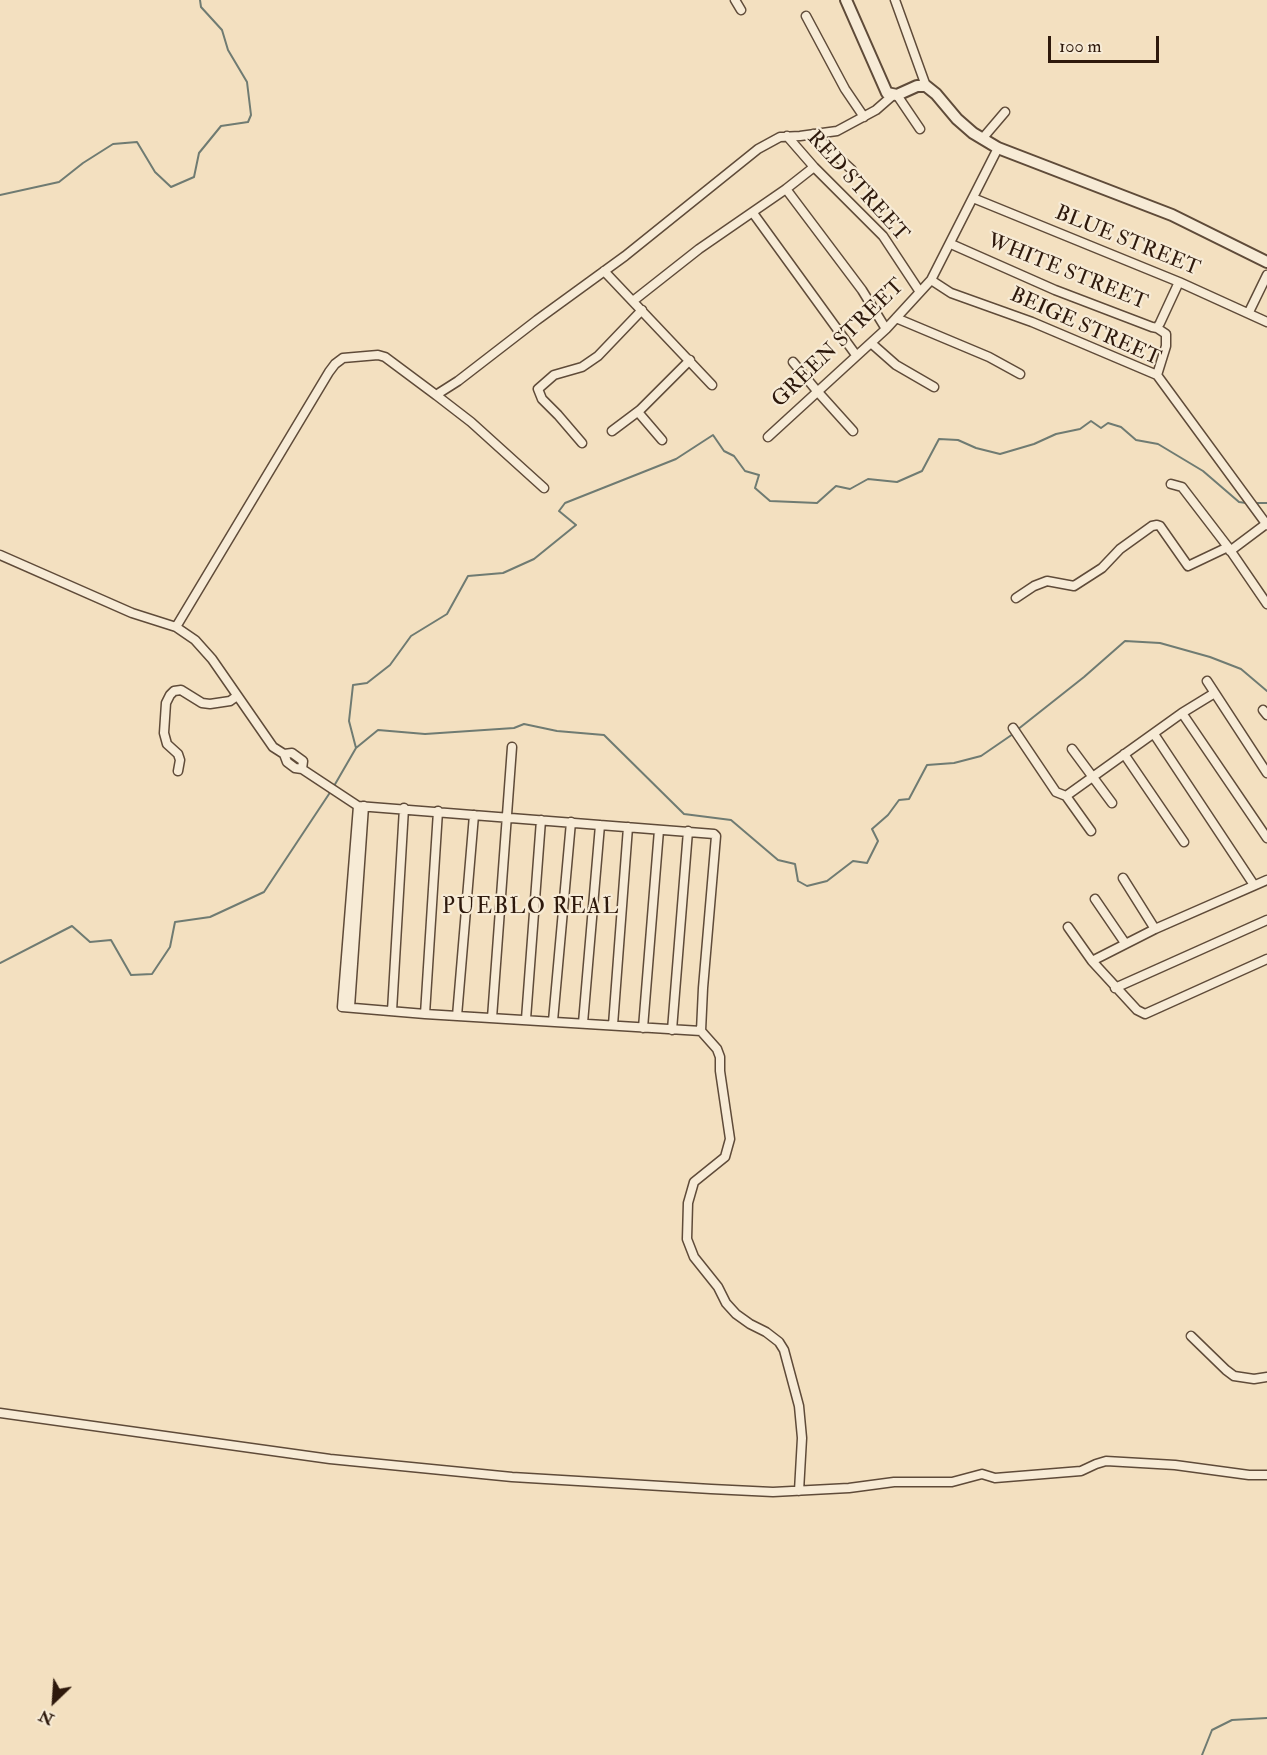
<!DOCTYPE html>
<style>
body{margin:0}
#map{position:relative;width:1267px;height:1755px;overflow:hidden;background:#f3e0c0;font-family:"IM FELL Double Pica",serif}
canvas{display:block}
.north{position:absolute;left:24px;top:1671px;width:60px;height:60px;-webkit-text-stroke:4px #f7ebd6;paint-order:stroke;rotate:205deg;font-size:16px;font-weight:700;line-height:24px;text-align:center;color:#2e190c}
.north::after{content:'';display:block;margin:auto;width:21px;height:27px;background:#2e190c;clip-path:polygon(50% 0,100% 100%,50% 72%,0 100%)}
.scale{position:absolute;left:1048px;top:36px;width:111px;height:27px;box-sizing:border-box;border:3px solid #2e190c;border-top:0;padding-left:8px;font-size:18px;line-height:21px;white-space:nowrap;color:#2e190c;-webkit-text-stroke:4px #f7ebd6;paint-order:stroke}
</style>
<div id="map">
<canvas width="1267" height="1755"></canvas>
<div class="north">N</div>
<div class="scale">100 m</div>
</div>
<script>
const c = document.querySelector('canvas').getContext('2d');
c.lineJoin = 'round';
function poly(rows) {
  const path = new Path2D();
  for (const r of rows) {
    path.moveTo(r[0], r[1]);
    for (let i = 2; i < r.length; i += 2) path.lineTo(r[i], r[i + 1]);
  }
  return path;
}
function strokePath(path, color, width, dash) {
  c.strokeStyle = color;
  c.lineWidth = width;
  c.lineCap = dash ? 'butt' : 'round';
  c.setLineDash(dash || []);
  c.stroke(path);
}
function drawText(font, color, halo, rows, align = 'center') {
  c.font = font + ' "IM FELL Double Pica",serif';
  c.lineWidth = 4.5;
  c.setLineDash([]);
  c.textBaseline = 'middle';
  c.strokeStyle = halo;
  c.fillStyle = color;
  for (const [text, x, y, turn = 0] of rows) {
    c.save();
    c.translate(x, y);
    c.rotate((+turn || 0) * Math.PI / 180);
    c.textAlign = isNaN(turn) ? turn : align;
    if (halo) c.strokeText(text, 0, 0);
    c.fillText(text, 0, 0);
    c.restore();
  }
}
const stream = poly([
 [0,195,59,182,83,163,113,144,137,142,155,172,171,187,194,177,199,153,221,126,248,122,251,115,247,82,228,50,222,30,201,7,200,0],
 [1255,503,1267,503],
 [1017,730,1084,677,1125,641,1160,643,1210,657,1241,669,1267,691],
 [356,748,378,730,425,734,514,728,524,724,557,731,604,735,684,814,731,820,778,860,795,864,798,881,807,886,827,881,853,861,867,863,878,841,872,829,888,815,899,800,909,799,927,765,954,763,981,756,1013,734],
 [334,786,356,748,349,721,353,685,367,683,390,665,411,636,447,614,468,576,503,573,534,559,576,525,559,511,565,503,676,459,713,435,724,451,734,456,745,471,759,475,755,488,770,501,817,503,836,486,850,489,868,479,897,482,922,471,939,439,958,440,976,448,1000,454,1034,444,1056,434,1080,429,1091,421,1101,428,1108,423,1121,427,1136,440,1158,444,1203,471,1239,502,1246,503],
 [0,963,72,926,90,942,111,940,131,975,152,974,170,947,175,922,210,917,264,892,331,791],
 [1202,1755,1212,1730,1232,1720,1267,1718]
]);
const minor = poly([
 [735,0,741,10],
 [895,0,926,86],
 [806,16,845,89,864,117],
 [897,95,920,129],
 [813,134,852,170],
 [787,136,814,167,883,236,920,292],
 [982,139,1005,112],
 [786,189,862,290,886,329],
 [973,198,1179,282,1267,322],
 [753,213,856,355],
 [951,244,1055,290,1152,327,1157,328,1160,323,1179,282],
 [604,271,712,385],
 [931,280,951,293,1032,322,1157,375,1267,525],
 [633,301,699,249,786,189,814,167],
 [1249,312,1267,275],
 [896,318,989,357,1020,374],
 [871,343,896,365,934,387],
 [793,362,817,391,853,431],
 [1157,375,1166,346,1166,334,1157,328],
 [436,395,471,422,544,488],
 [638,412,662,440],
 [612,431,640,410,690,360],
 [768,437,886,329,931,280,998,148],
 [582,443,558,415,542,399,538,389,554,375,582,367,598,356,642,310],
 [1171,484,1182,487,1228,547,1267,604],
 [1230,551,1266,524],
 [0,555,132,613,176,627,195,640,212,659,273,747,284,754,287,762,295,768,302,769,358,806,714,834,716,836,703,988,701,1031,425,1014,342,1007,358,806],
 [1016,598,1034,586,1047,581,1074,586,1102,568,1120,549,1152,526,1157,525,1160,526,1188,566,1228,547],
 [176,627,329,372,335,364,343,358,378,355,385,357,436,395,458,381,537,320,625,256,758,149,780,137,800,136,837,131,876,110,892,96],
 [1207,681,1267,773],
 [1263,710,1267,715],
 [1182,713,1267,838],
 [1013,728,1056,792,1066,796,1182,713,1213,694],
 [1154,734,1254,885],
 [1072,749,1112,803],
 [284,754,292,753,303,761,302,769],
 [1124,754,1184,842],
 [178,771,180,760,178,754,167,744,164,733,166,703,170,695,174,691,181,690,202,703,210,704,230,701,237,696],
 [1066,796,1091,831],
 [1123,878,1155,929],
 [1095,899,1125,943],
 [1068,927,1092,961,1155,929,1267,880],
 [1092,961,1137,1010,1145,1014,1267,959],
 [1115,988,1267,920],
 [350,1007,364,806],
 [392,1011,404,808],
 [425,1014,438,811],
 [457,1016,474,815],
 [492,1018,512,747],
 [526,1019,541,820],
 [553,1021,571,822],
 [583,1023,600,825],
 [613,1025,628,827],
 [643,1028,659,830],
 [672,1030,688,831],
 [701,1031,717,1049,720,1057,720,1071,730,1139,725,1157,694,1182,688,1203,687,1239,694,1257,718,1287,726,1303,736,1314,750,1324,766,1332,779,1342,784,1350,799,1406,802,1438,799,1491],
 [1191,1336,1226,1370,1234,1376,1254,1379,1267,1377],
 [0,1413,330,1459,512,1477,711,1489,773,1492,849,1488,894,1482,952,1482,982,1474,995,1478,1081,1471,1096,1464,1106,1461,1175,1465,1249,1475,1267,1475]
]);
const tertiary = poly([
 [846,0,887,93,897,95,917,86,926,86,936,94,957,119,973,133,998,148,1172,215,1267,262]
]);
const streetNames = [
 ["RED STREET",857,187,48],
 ["BLUE STREET",1127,242,22],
 ["WHITE STREET",1067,273,22],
 ["BEIGE STREET",1085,328,24],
 ["GREEN STREET",839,344,-44]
];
const neighbourhoodNames = [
 ["PUEBLO REAL",531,908]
];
strokePath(stream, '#6f7b72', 2);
strokePath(minor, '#5f4b39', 11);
strokePath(tertiary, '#5f4b39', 14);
strokePath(minor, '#f7ebd6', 8);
strokePath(tertiary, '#f7ebd6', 10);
drawText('21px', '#2e190c', '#f7ebd6', streetNames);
c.letterSpacing = '1.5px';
drawText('22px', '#2e190c', '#f7ebd6', neighbourhoodNames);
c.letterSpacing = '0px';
</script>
